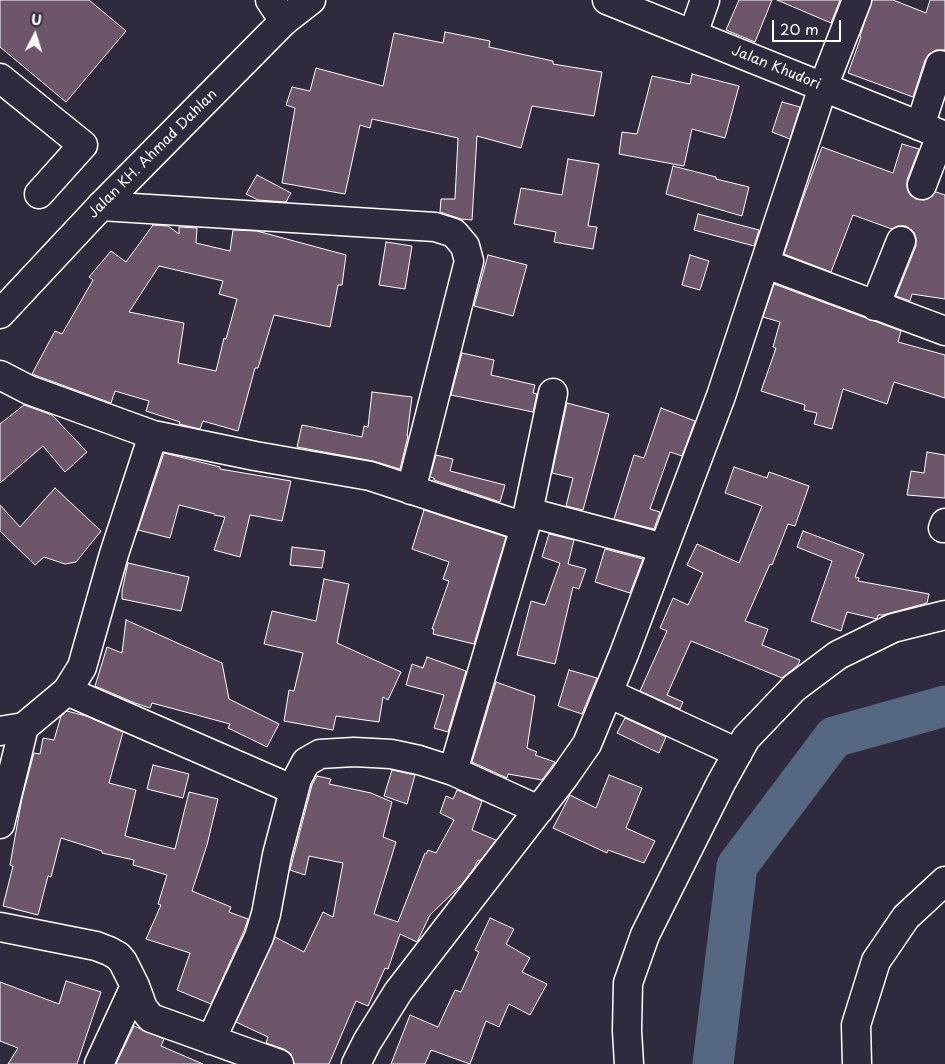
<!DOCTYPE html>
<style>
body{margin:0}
#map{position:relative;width:945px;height:1064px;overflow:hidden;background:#2f2a3d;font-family:"Playpen Sans",sans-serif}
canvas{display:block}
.north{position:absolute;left:10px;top:10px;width:50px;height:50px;-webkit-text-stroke:4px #2f2a3d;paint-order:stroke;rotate:5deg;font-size:14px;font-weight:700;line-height:20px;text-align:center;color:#fff}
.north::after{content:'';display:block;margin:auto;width:18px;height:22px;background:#fff;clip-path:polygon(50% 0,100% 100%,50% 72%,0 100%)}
.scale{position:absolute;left:772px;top:20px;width:69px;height:22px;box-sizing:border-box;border:2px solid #fff;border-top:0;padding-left:6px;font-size:15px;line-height:18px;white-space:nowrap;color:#fff;-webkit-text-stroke:4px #2f2a3d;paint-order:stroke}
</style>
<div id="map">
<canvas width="945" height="1064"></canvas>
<div class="north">U</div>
<div class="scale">20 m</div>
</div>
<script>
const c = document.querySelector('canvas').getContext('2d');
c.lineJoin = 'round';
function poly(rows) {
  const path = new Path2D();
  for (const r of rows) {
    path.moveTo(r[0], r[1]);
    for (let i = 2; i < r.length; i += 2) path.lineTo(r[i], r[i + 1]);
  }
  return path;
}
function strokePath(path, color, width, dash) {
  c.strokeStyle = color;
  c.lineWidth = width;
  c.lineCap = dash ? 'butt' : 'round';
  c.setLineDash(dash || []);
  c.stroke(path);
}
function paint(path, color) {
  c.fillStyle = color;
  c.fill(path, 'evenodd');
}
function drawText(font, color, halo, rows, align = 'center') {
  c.font = font + ' "Playpen Sans",sans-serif';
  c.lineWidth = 4;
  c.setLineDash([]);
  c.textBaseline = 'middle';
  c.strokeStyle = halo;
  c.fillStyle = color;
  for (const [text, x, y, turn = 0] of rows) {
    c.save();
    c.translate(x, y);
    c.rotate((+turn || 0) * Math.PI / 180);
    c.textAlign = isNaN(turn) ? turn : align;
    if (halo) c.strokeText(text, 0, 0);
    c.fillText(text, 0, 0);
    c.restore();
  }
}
const river = poly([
 [713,1064,737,866,834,737,945,706]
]);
const building = poly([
 [0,0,89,0,126,31,66,102,0,47,0,0],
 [739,0,772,0,755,42,726,30,739,0],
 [777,0,840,0,831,23,777,0],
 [872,0,893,0,926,13,930,0,945,0,945,50,936,50,929,54,925,60,913,97,848,73,861,37,860,36,872,0],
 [445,32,490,41,489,47,553,61,553,64,602,72,594,116,532,106,521,148,477,136,472,220,461,219,440,212,441,199,455,199,458,138,372,119,370,128,360,125,345,194,282,183,295,108,286,105,292,87,310,91,316,68,383,86,394,33,443,43,445,32],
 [692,74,739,86,725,138,692,129,684,166,619,154,622,132,637,134,652,76,690,84,692,74],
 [782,102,800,107,790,139,772,132,782,102],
 [902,144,919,149,907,180,907,188,910,195,916,199,924,200,931,197,936,192,945,195,945,299,912,294,910,301,896,296,916,246,916,238,914,232,906,226,898,226,892,229,853,215,831,272,784,254,802,201,822,147,893,173,902,144],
 [568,159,599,164,588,226,597,227,593,249,554,242,556,232,514,224,521,188,562,195,568,159],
 [673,166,716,177,716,179,749,187,742,216,666,194,673,166],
 [257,175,291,193,286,202,258,200,246,194,257,175],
 [698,214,759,230,754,246,694,230,698,214],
 [153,225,168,226,179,234,179,227,197,228,196,243,230,251,233,230,257,231,346,255,342,285,338,285,330,327,274,315,258,368,255,368,238,431,203,421,200,429,179,424,180,422,146,411,149,401,115,391,111,403,32,374,55,331,62,334,93,280,89,277,111,251,126,262,153,225],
 [159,266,223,281,219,294,237,299,226,339,224,338,216,371,178,363,184,323,129,312,159,266],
 [386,242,412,246,405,289,379,285,386,242],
 [488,255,527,265,513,316,474,306,488,255],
 [690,255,709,261,700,290,682,285,690,255],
 [774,284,901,331,898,342,945,355,945,398,894,382,887,404,843,389,832,429,814,424,817,413,804,410,805,405,761,391,776,348,773,347,780,322,763,317,774,284],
 [462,353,494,360,491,375,535,385,533,393,537,394,533,412,451,395,462,353],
 [372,392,412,397,407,436,408,436,400,469,373,461,297,447,302,425,362,437,364,426,368,427,372,392],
 [567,403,609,414,583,510,566,506,573,478,552,473,567,403],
 [24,405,52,415,87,452,65,472,43,446,0,483,0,424,24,405],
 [661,408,695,421,682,456,670,452,650,509,660,512,654,529,614,519,634,455,644,458,661,408],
 [927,452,945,455,945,498,907,495,911,471,924,473,927,452],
 [164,453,220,467,220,469,291,481,282,521,250,515,240,557,214,550,225,517,214,515,215,514,179,505,170,538,138,530,164,453],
 [436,455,453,459,450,471,505,485,500,502,434,480,434,478,430,477,436,455],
 [734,467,767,478,769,472,809,486,795,526,788,524,772,565,770,564,745,621,768,629,762,645,800,660,798,665,782,678,691,641,667,695,683,702,680,709,640,691,667,631,660,628,673,598,688,605,703,573,687,565,697,544,739,563,762,506,725,493,734,467],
 [55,488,101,531,76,562,65,564,44,557,35,565,0,531,0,505,20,527,55,488],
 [424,510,506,537,474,644,433,634,434,629,432,629,449,581,443,579,449,562,412,549,424,510],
 [803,531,864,554,855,577,859,578,858,581,929,594,927,603,883,615,878,615,877,619,847,612,841,631,811,621,832,561,797,547,803,531],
 [549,534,574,540,568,564,586,569,579,589,573,587,555,664,517,655,531,601,545,605,560,563,542,557,549,534],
 [292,547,325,551,322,568,290,565,292,547],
 [605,549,643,559,630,593,595,582,605,549],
 [128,563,189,577,181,611,122,599,122,591,128,563],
 [324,579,349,584,337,643,401,672,388,700,383,697,379,722,336,716,333,730,284,721,289,690,294,691,303,653,264,644,272,611,316,621,324,579],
 [126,620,222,663,229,699,279,724,267,747,228,728,230,724,152,703,150,708,135,703,95,686,107,647,122,653,126,620],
 [427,657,466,671,448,732,434,728,444,695,406,685,412,664,423,668,427,657],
 [569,670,597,678,582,714,558,706,569,670],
 [496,682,535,696,527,748,537,752,535,755,555,762,542,780,508,774,507,778,472,762,496,682],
 [67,711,86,716,123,732,109,783,136,790,125,836,175,849,189,792,218,799,207,845,192,891,231,907,229,912,248,919,244,931,211,1004,177,990,190,953,146,939,161,905,158,904,167,875,133,865,134,860,102,853,102,851,61,838,51,877,48,876,38,915,3,906,13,866,10,865,22,798,34,753,40,754,43,738,54,740,61,716,67,711],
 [625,718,666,737,659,753,617,733,625,718],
 [153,765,189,774,183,798,147,789,153,765],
 [392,770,415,775,407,804,384,796,392,770],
 [609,775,642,788,626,828,655,841,644,863,608,850,607,853,553,828,570,795,596,808,609,775],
 [317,776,331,779,329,784,371,793,392,802,383,837,396,842,374,914,398,922,425,853,426,854,428,850,436,853,454,820,440,813,446,796,453,799,457,790,482,801,472,830,496,840,480,861,478,860,474,868,462,884,430,915,417,942,400,934,388,969,385,968,368,1006,356,1001,329,1064,294,1064,291,1054,284,1049,266,1043,268,1037,236,1022,275,937,304,952,323,912,333,917,343,863,309,856,305,875,290,870,312,785,317,776],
 [490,918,514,929,506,944,530,958,522,972,547,984,530,1015,509,1004,499,1027,486,1021,470,1064,431,1050,425,1064,391,1064,410,1015,438,1027,455,990,461,992,479,952,475,950,490,918],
 [66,981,101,992,77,1064,8,1064,18,1048,0,1041,0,982,59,1004,66,981],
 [134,1026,164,1039,161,1046,203,1064,116,1064,134,1026]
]);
const minor = poly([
 [270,0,284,21],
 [693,34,705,0],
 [0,78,83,145,39,194],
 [920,126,940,65],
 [922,185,941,135],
 [101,206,435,227,454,233,465,246,469,261,411,490],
 [766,264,945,331],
 [875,306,901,241],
 [0,375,29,390,153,435,255,456,370,476,525,527],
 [528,512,664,548],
 [943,528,945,523],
 [67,691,294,790],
 [608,693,738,753],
 [0,731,24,727,67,691,82,667,114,554,153,435],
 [453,771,525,527,553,393],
 [0,824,24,727],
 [0,927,96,946,109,951,118,956,123,962,135,986,143,1008,151,1018,279,1064],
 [211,1040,259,937,266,914,277,855,297,779,306,762,320,754,354,752,391,754,419,760,453,771,539,810],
 [99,1064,135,986],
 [356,1064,367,1042,398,992,564,777,587,744,624,654,721,396,823,87,857,0],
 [629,1064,627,1031,628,983,645,935,721,783,746,738,794,688,838,655,893,628,945,615],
 [857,1064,856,1025,876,961,906,917,945,881]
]);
const highway = poly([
 [607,0,945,136],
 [0,314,101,206,284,21,311,0]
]);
const streetNames = [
 ["Jalan Khudori",776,68,22],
 ["Jalan KH. Ahmad Dahlan",153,154,-45]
];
strokePath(river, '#566781', 41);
paint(building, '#6d566a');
strokePath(building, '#fff', 1);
strokePath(minor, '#fff', 31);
strokePath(highway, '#fff', 31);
strokePath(minor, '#2f2a3d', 28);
strokePath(highway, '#2f2a3d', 28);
drawText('14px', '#fff', '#2f2a3d', streetNames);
</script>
